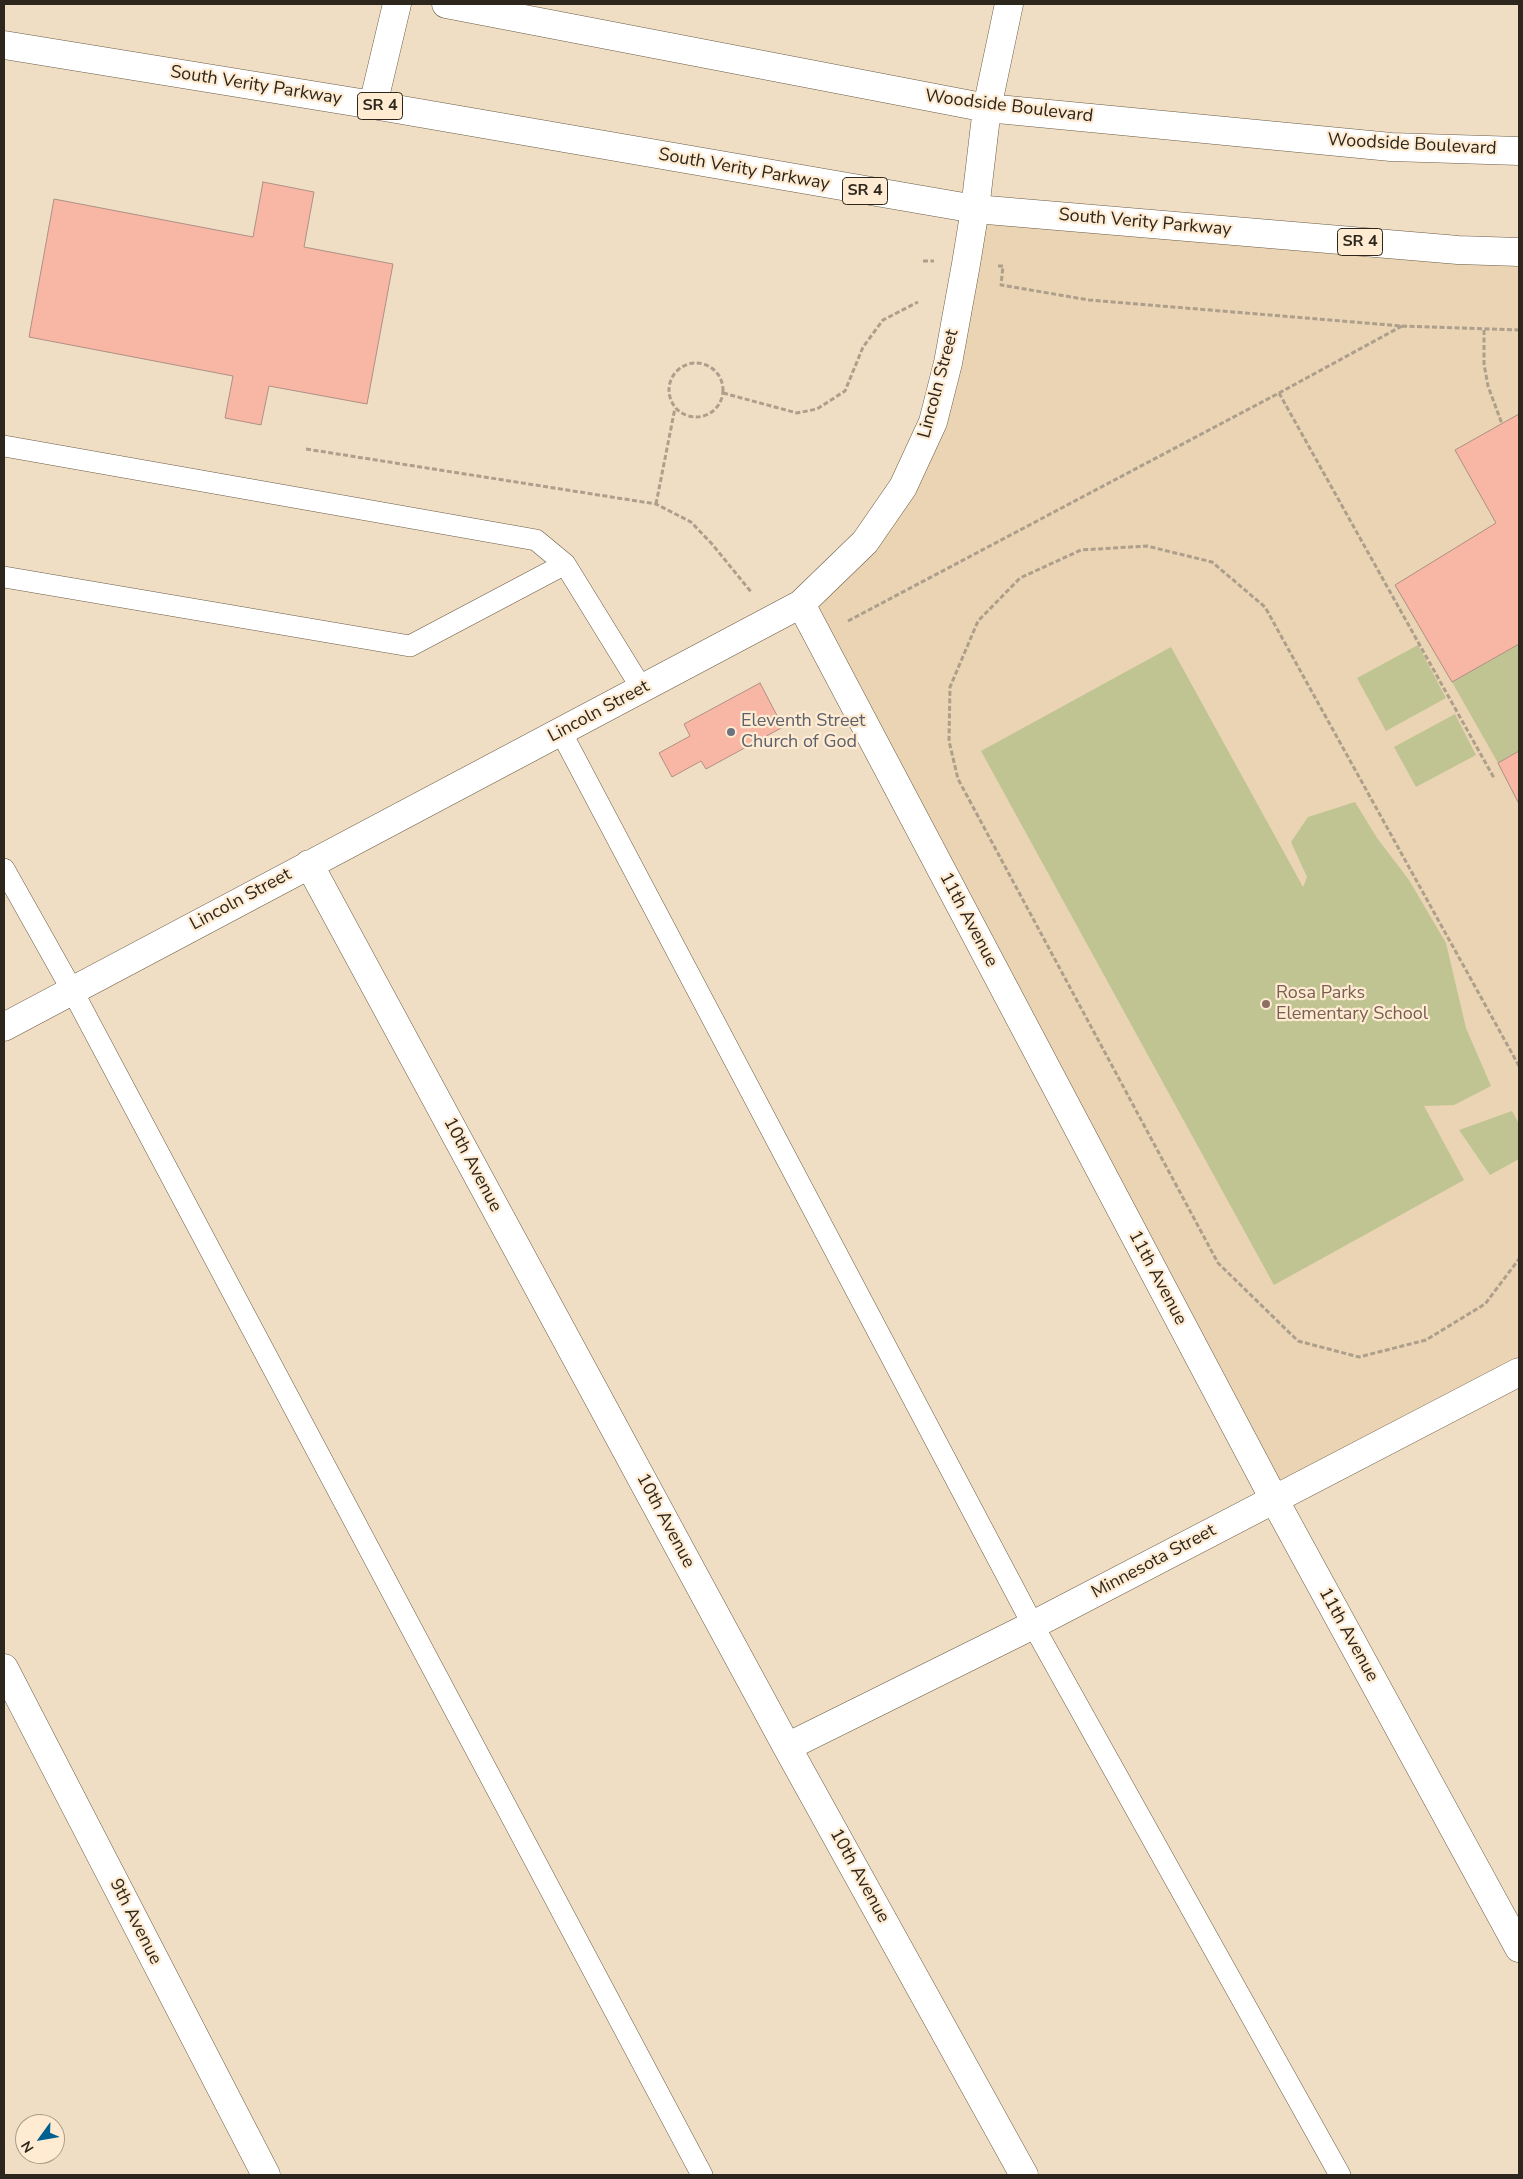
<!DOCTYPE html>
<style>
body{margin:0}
#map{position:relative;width:1523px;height:2179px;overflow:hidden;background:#f0dec4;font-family:"Nunito Sans",sans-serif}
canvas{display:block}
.frame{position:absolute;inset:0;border:5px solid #2c261c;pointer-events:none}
.north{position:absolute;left:15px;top:2114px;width:50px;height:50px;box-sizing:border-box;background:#feebd1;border:1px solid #aa9c89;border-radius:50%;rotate:238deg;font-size:14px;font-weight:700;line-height:20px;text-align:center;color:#2c261c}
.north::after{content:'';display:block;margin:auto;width:18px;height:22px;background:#006090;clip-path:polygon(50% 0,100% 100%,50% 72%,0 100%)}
</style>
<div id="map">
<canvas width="1523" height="2179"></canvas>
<div class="frame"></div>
<div class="north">N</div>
</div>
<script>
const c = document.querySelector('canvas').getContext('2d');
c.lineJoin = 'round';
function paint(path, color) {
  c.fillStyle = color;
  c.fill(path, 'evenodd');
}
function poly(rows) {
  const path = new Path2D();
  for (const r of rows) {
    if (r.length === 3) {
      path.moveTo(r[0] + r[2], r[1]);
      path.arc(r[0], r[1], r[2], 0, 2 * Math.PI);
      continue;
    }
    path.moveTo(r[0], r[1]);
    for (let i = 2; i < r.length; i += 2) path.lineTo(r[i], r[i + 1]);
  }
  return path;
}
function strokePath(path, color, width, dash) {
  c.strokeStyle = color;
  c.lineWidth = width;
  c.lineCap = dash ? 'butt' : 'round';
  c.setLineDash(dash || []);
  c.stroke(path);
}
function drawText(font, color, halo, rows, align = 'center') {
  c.font = font + ' "Nunito Sans",sans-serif';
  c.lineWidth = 4.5;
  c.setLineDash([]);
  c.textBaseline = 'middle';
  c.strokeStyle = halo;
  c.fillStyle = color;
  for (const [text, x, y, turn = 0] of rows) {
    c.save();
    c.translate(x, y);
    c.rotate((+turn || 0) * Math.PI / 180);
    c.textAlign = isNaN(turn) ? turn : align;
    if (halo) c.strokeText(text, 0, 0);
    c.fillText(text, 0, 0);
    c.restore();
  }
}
const built = poly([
 [975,209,1519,252,1519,1372,1274,1499,801,604,903,487]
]);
const green = poly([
 [1519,644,1519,751,1498,763,1452,682],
 [1418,645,1446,698,1386,731,1357,678],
 [1171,647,1303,887,1307,877,1291,842,1308,817,1355,802,1377,838,1409,880,1446,943,1466,1028,1491,1086,1454,1105,1424,1106,1464,1180,1274,1285,981,751],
 [1455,714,1476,755,1416,787,1394,747],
 [1512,1111,1519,1124,1519,1159,1490,1175,1459,1130]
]);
const building = poly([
 [263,182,314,192,304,247,393,264,367,404,269,386,261,425,225,418,233,376,29,337,54,199,253,237,263,182],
 [1519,414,1519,644,1452,682,1395,585,1496,523,1455,450,1519,414],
 [760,683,783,727,706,769,701,761,672,777,659,753,690,736,684,724,760,683],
 [1519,751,1519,804,1498,763,1519,751]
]);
const path = poly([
 [923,261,934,261],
 [998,266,1003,266,1001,285,1089,300,1402,326,1519,330],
 [1484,330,1484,364,1488,386,1502,424],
 [696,390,27],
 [723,393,797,413,817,409,845,391,863,347,883,320,918,302],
 [1279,393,1494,778],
 [306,449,656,504,691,522,712,544,752,593],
 [656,504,675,408],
 [848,621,1279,393,1402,326],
 [1519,1066,1265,607,1212,562,1147,546,1081,550,1020,578,978,621,950,687,949,741,958,779,1218,1263,1298,1341,1359,1357,1426,1340,1485,1304,1519,1259]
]);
const lane = poly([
 [4,446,536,540,565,564,642,689],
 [4,577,410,646,565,564],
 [561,732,1033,1625,1340,2175],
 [4,869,72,990,702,2175]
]);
const street = poly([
 [446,4,987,108,1391,147,1519,151],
 [373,105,397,4],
 [801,604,1274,1499,1519,1948],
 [309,864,787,1747,1024,2175],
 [4,1027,801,604,865,542,903,487,933,422,948,363,966,264,975,209,987,108,1009,4],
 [4,1668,266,2175],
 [787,1747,1033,1625,1519,1372]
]);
const primary = poly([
 [4,45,373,105,975,209,1458,250,1519,252]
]);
const markers = [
 [731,732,5,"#6b7280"],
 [1266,1004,5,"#8d6e63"]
];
const shields = [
 [380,106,45],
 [865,191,45],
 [1360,242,45]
];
const shieldNames = [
 ["SR 4",380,106],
 ["SR 4",865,191],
 ["SR 4",1360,242]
];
const streetNames = [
 ["South Verity Parkway",256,86,9],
 ["Woodside Boulevard",1009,107,7],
 ["Woodside Boulevard",1412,145,3],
 ["South Verity Parkway",744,170,10],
 ["South Verity Parkway",1145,223,5],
 ["Lincoln Street",939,384,-75],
 ["Lincoln Street",599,712,-28],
 ["Lincoln Street",241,900,-28],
 ["11th Avenue",968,920,62],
 ["10th Avenue",472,1165,62],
 ["11th Avenue",1157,1278,62],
 ["10th Avenue",665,1521,62],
 ["Minnesota Street",1154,1562,-28],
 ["11th Avenue",1348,1635,61],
 ["10th Avenue",859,1876,61],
 ["9th Avenue",135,1922,63]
];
const worshipNames = [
 ["Eleventh Street",741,722],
 ["Church of God",741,743]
];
const educationNames = [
 ["Rosa Parks",1276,994],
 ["Elementary School",1276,1015]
];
paint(built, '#ead4b3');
paint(green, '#c0c493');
paint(building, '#f8b7a4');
strokePath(building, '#ae8f85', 1);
strokePath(lane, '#6a5b44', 22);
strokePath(street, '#6a5b44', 29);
strokePath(primary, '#6a5b44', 29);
strokePath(path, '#ad9f8b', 3, [5, 2.5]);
strokePath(lane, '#fff', 21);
strokePath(street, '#fff', 28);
strokePath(primary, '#fff', 28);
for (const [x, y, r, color] of markers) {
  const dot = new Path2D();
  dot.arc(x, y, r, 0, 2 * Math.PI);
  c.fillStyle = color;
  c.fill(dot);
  strokePath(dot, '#feebd1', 2);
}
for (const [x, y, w] of shields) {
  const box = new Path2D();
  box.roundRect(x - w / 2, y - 13.5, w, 27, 4);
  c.fillStyle = '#feebd1';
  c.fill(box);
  strokePath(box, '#2c261c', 1);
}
drawText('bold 16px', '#2c261c', null, shieldNames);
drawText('18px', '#2c261c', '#feebd1', streetNames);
drawText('18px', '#5b616d', '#feebd1', worshipNames, 'left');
drawText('18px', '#785e54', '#feebd1', educationNames, 'left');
</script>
